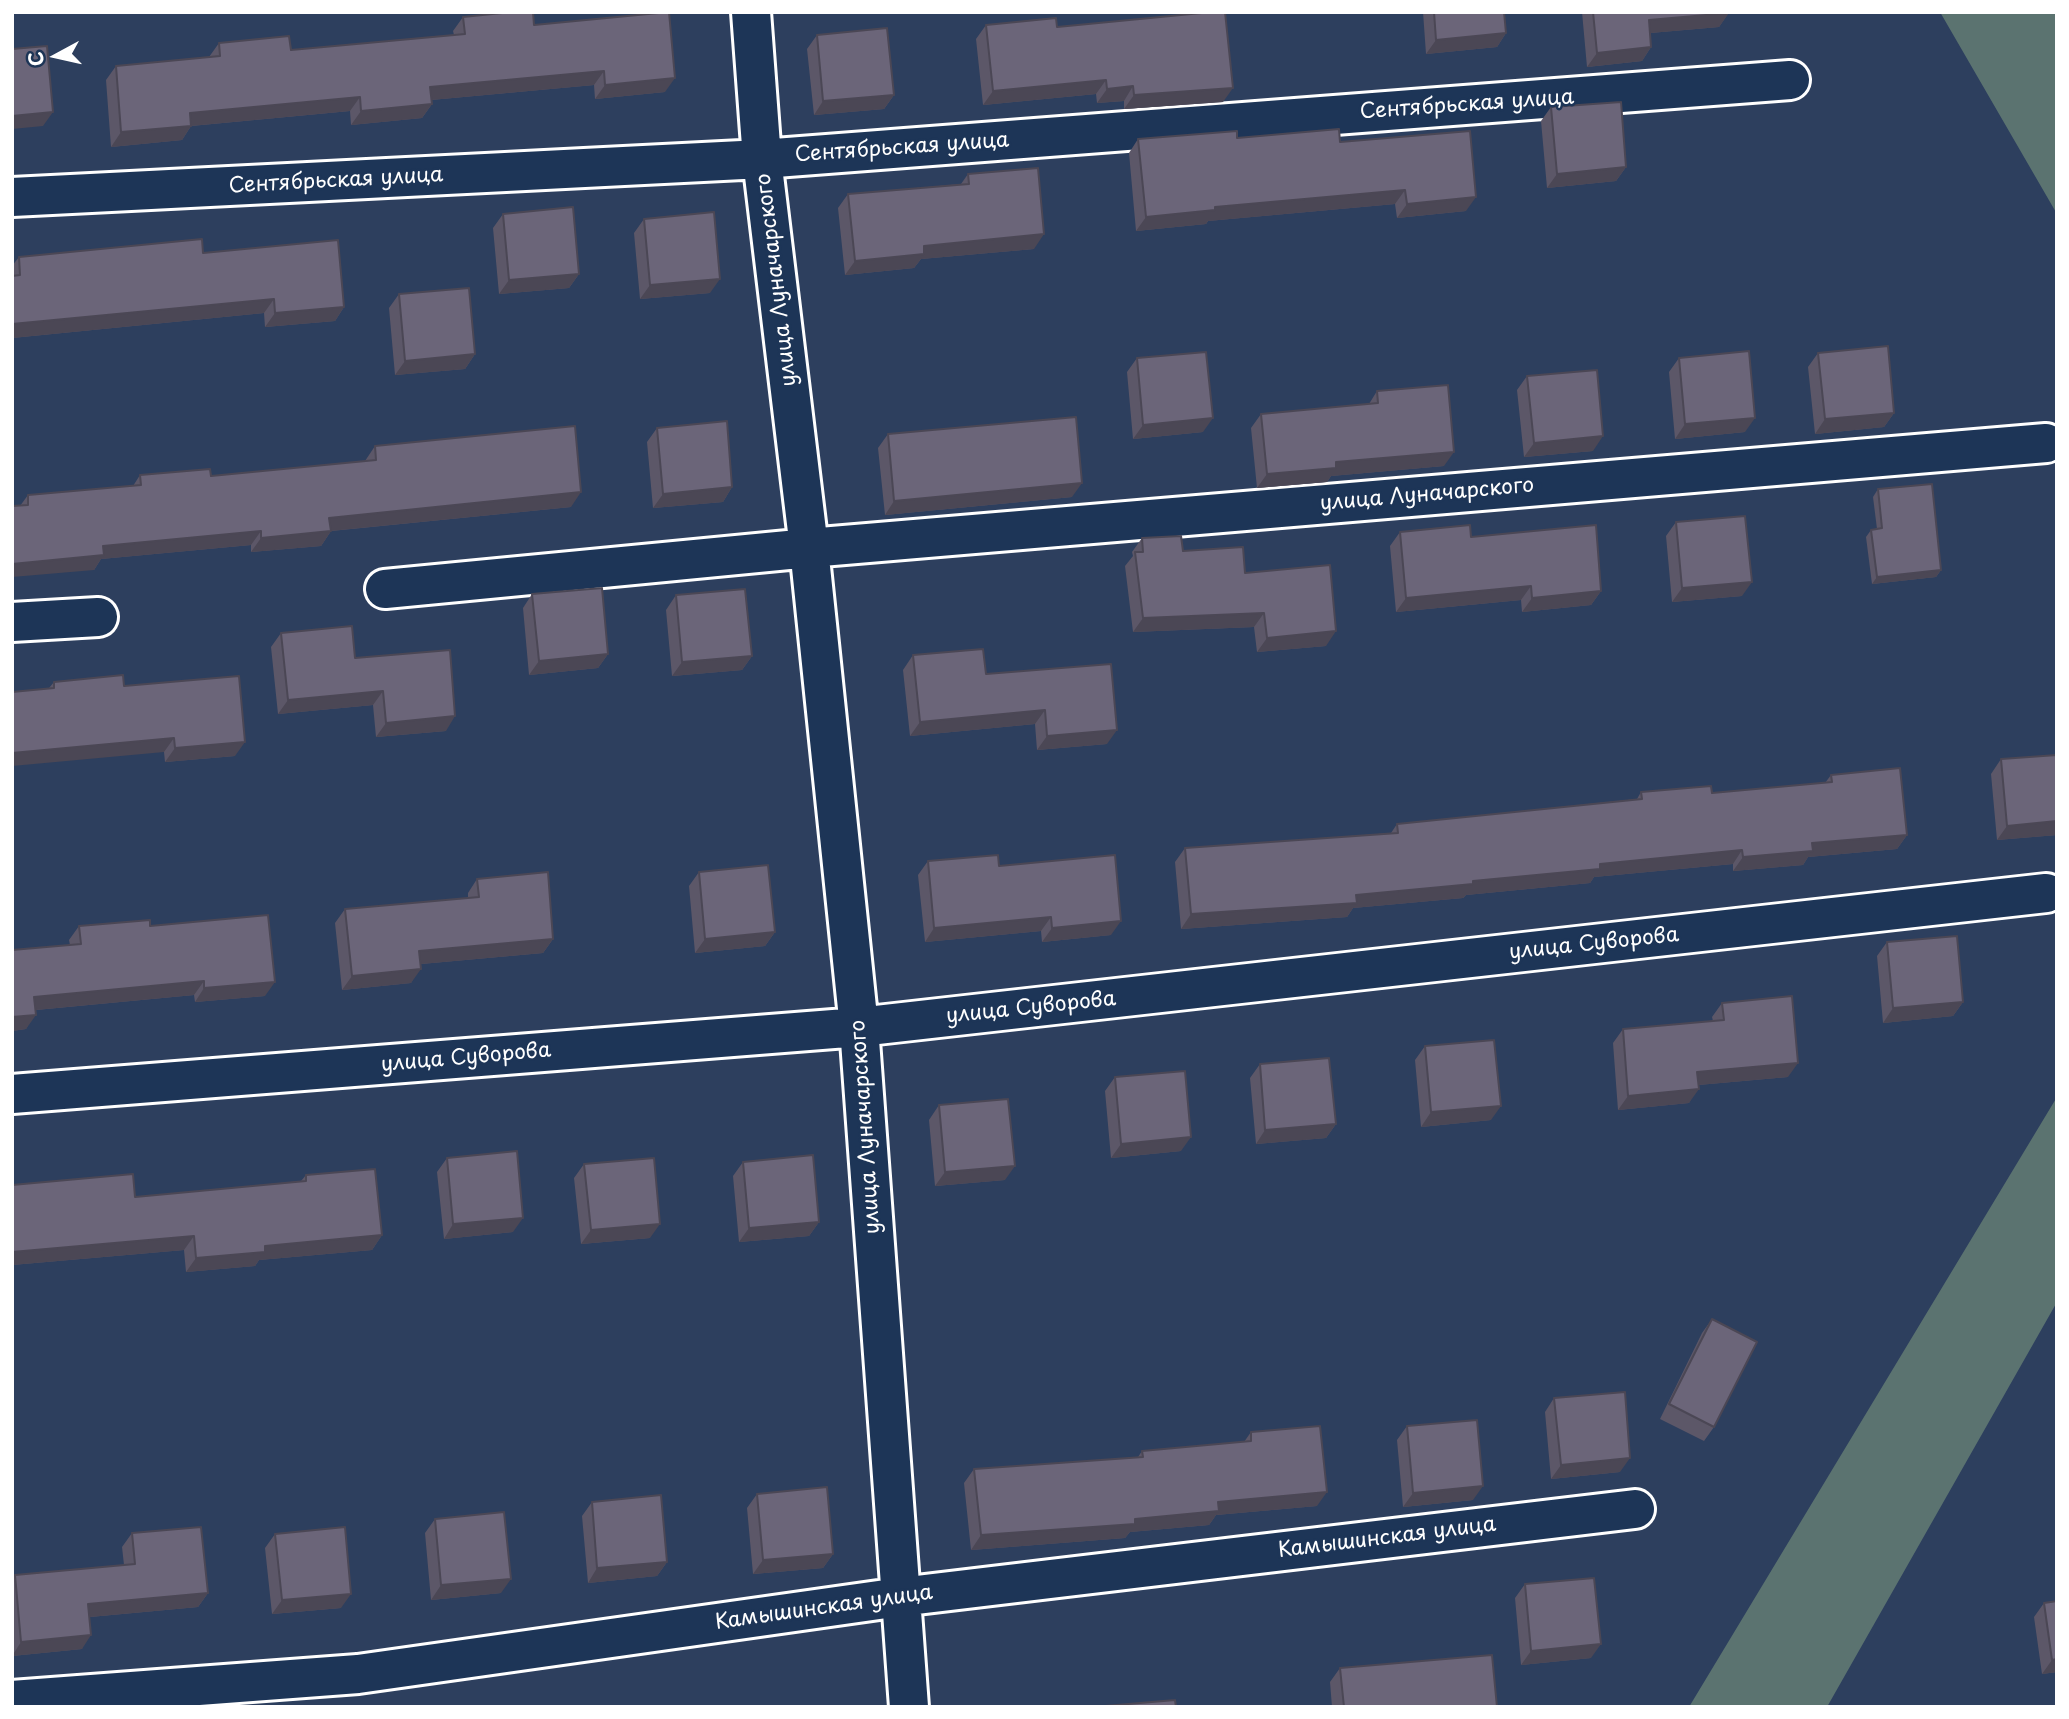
<!DOCTYPE html>
<meta charset="utf-8">
<style>
body{margin:0}
#map{position:relative;width:2069px;height:1719px;overflow:hidden;background:#2d3f5e;font-family:"Playpen Sans",sans-serif}
canvas{display:block}
.frame{position:absolute;inset:0;border:14px solid #fff;pointer-events:none}
.north{position:absolute;left:21px;top:21px;width:70px;height:70px;-webkit-text-stroke:5px #1d3557;paint-order:stroke;rotate:262deg;font-size:19px;font-weight:700;line-height:28px;text-align:center;color:#fff}
.north::after{content:'';display:block;margin:auto;width:24px;height:32px;background:#fff;clip-path:polygon(50% 0,100% 100%,50% 72%,0 100%)}
</style>
<div id="map">
<canvas width="2069" height="1719"></canvas>
<div class="frame"></div>
<div class="north">С</div>
</div>
<script>
const c = document.querySelector('canvas').getContext('2d');
c.lineJoin = 'round';
function paint(path, color) {
  c.fillStyle = color;
  c.fill(path, 'evenodd');
}
function poly(rows) {
  const path = new Path2D();
  for (const r of rows) {
    path.moveTo(r[0], r[1]);
    for (let i = 2; i < r.length; i += 2) path.lineTo(r[i], r[i + 1]);
  }
  return path;
}
function strokePath(path, color, width, dash) {
  c.strokeStyle = color;
  c.lineWidth = width;
  c.lineCap = dash ? 'butt' : 'round';
  c.setLineDash(dash || []);
  c.stroke(path);
}
function drawText(font, color, halo, rows, align = 'center') {
  c.font = font + ' "Playpen Sans",sans-serif';
  c.lineWidth = 5;
  c.setLineDash([]);
  c.textBaseline = 'middle';
  c.strokeStyle = halo;
  c.fillStyle = color;
  for (const [text, x, y, turn = 0] of rows) {
    c.save();
    c.translate(x, y);
    c.rotate((+turn || 0) * Math.PI / 180);
    c.textAlign = isNaN(turn) ? turn : align;
    if (halo) c.strokeText(text, 0, 0);
    c.fillText(text, 0, 0);
    c.restore();
  }
}
const green = poly([
 [1940,12,2057,12,2057,214],
 [2057,1097,2057,1302,1827,1707,1689,1707]
]);
const street = poly([
 [751,12,762,159,809,548,859,1027,909,1707],
 [12,197,762,159,1790,80],
 [385,589,809,548,2046,443],
 [12,622,98,617],
 [12,1094,859,1027,2046,893],
 [12,1700,358,1674,900,1597,1635,1509]
]);
const wall = poly([
 [1423,12,1504,12,1506,33,1497,47,1426,54],
 [1582,12,1729,12,1719,27,1650,33,1651,47,1642,61,1587,67],
 [463,17,534,25,665,92,595,99,594,85,431,100,432,104,422,118,351,125,350,111,191,126,182,140,111,147,106,80,116,66,209,57,219,43,291,50,454,35,453,31],
 [986,25,1057,27,1223,102,1124,109,1124,101,1097,103,1096,94,983,105,976,39],
 [817,35,894,95,884,109,814,115,807,49],
 [1551,107,1626,167,1616,181,1547,188,1541,121],
 [1237,138,1340,142,1466,211,1397,218,1395,204,1208,221,1206,224,1136,231,1129,153,1138,139],
 [968,174,1034,249,921,259,914,268,845,275,838,208,848,194,961,184],
 [503,214,579,274,569,288,499,294,493,228],
 [644,219,710,293,640,299,634,233],
 [203,253,344,307,335,321,265,327,264,313,12,338,12,266,19,257],
 [399,294,475,354,465,369,395,375,389,308],
 [1818,353,1894,413,1884,427,1815,434,1808,367],
 [1137,358,1203,432,1133,439,1127,372],
 [1679,358,1745,432,1675,439,1669,372],
 [1527,376,1593,451,1524,457,1517,390],
 [1377,391,1444,466,1331,476,1327,482,1257,488,1251,428,1261,414,1369,404],
 [657,428,732,487,723,502,653,508,647,442],
 [888,434,1072,497,885,515,878,448],
 [375,446,571,507,331,531,321,546,251,552,251,545,101,559,94,570,20,506,28,495,133,486,140,475,211,476,365,461],
 [1878,489,1941,570,1936,577,1872,584,1866,537,1871,530,1877,529,1873,497],
 [1676,522,1742,596,1672,602,1666,536],
 [1400,532,1471,537,1601,591,1591,605,1522,612,1521,600,1396,612,1390,546],
 [1142,538,1245,573,1326,646,1257,652,1254,627,1133,632,1125,566,1133,556,1132,552],
 [532,594,608,654,598,668,529,675,523,608],
 [676,595,752,656,742,670,672,676,666,610],
 [281,633,355,658,446,731,376,737,373,705,278,714,271,647],
 [913,655,986,674,1107,744,1037,750,1035,724,910,736,903,670],
 [54,682,124,686,235,756,165,762,164,752,49,688],
 [2057,755,2057,835,1997,840,1991,774,2001,759],
 [1831,775,1907,835,1897,849,1808,857,1803,865,1733,871,1733,864,1594,877,1590,883,1466,895,1463,898,1353,908,1347,917,1181,929,1175,862,1185,848,1391,833,1397,824,1637,799,1641,792,1712,793,1825,783],
 [928,861,999,866,1111,935,1042,942,1041,931,925,942,918,875],
 [699,872,775,932,765,946,695,953,689,886],
 [477,879,553,939,543,953,421,964,411,983,342,990,335,923,345,909,468,898,468,893],
 [79,926,150,926,265,996,195,1002,194,995,36,1010,26,1029,12,1031,12,950,70,945,69,940],
 [1887,942,1963,1002,1953,1016,1883,1023,1877,956],
 [1722,1003,1788,1077,1698,1085,1689,1103,1618,1110,1613,1043,1623,1029,1713,1021,1712,1017],
 [1425,1046,1491,1120,1421,1127,1415,1060],
 [1260,1064,1336,1124,1326,1138,1256,1144,1250,1078],
 [1115,1077,1181,1151,1111,1158,1105,1091],
 [939,1105,1005,1180,935,1186,929,1120],
 [447,1158,513,1232,444,1239,437,1172],
 [743,1162,819,1222,809,1236,739,1242,733,1176],
 [584,1164,650,1238,581,1244,574,1178],
 [306,1175,382,1235,372,1250,259,1260,255,1266,186,1272,184,1250,12,1265,12,1185,135,1197,301,1181],
 [1712,1319,1714,1427,1704,1441,1660,1419,1702,1333],
 [1554,1398,1620,1472,1551,1479,1545,1412],
 [1407,1426,1473,1500,1403,1507,1397,1440],
 [1251,1432,1317,1506,1216,1515,1209,1525,1130,1532,1125,1538,971,1550,964,1483,974,1469,1138,1457,1142,1451,1244,1442],
 [757,1494,833,1554,823,1568,753,1574,747,1508],
 [592,1502,667,1562,657,1576,588,1583,582,1516],
 [435,1519,501,1593,431,1600,425,1533],
 [132,1533,208,1593,198,1607,90,1617,82,1649,12,1656,12,1579,15,1575,124,1565,122,1547],
 [275,1534,341,1608,272,1614,265,1548],
 [1525,1584,1591,1658,1521,1665,1515,1598],
 [2057,1601,2057,1672,2042,1674,2034,1617,2044,1603],
 [1340,1668,1497,1707,1332,1707,1330,1682]
]);
const shadedWall = poly([
 [1729,13,1719,27,1639,34,1649,20],
 [1506,33,1497,47,1426,54,1436,40],
 [1651,47,1642,61,1587,67,1597,53],
 [604,71,594,85,420,101,430,87],
 [675,78,665,92,595,99,605,85],
 [1106,80,1096,94,983,105,993,91],
 [1133,86,1124,101,1097,103,1107,89],
 [1233,88,1223,102,1124,109,1134,95],
 [894,95,884,109,814,115,823,101],
 [360,97,350,111,180,127,190,113],
 [432,104,422,118,351,125,361,111],
 [53,112,43,126,12,129,12,116],
 [191,126,182,140,111,147,121,132],
 [1626,167,1616,181,1547,188,1557,174],
 [1405,190,1395,204,1208,221,1206,224,1136,231,1146,217,1215,207],
 [1476,197,1466,211,1397,218,1407,204],
 [1044,234,1034,249,921,259,914,268,845,275,855,261,924,246],
 [579,274,569,288,499,294,509,280],
 [720,279,710,293,640,299,650,285],
 [274,299,264,313,12,338,12,324],
 [344,307,335,321,265,327,275,313],
 [475,354,465,369,395,375,405,361],
 [1894,413,1884,427,1815,434,1825,419],
 [1213,418,1203,432,1133,439,1143,425],
 [1755,418,1745,432,1675,439,1685,424],
 [1603,436,1593,451,1524,457,1534,443],
 [1454,452,1444,466,1331,476,1327,482,1257,488,1267,474,1336,462],
 [1082,483,1072,497,885,515,894,501],
 [732,487,723,502,653,508,663,494],
 [581,492,571,507,320,532,329,518],
 [261,531,251,545,101,559,94,570,12,577,12,564,103,546],
 [331,531,321,546,251,552,261,538],
 [1941,570,1936,577,1872,584,1877,577],
 [1752,582,1742,596,1672,602,1682,588],
 [1531,586,1521,600,1396,612,1406,598],
 [1601,591,1591,605,1522,612,1532,598],
 [1264,613,1254,627,1133,632,1143,618],
 [1336,631,1326,646,1257,652,1267,638],
 [608,654,598,668,529,675,539,661],
 [752,656,742,670,672,676,682,662],
 [383,691,373,705,278,714,288,700],
 [1045,710,1035,724,910,736,920,722],
 [455,716,446,731,376,737,386,723],
 [1117,730,1107,744,1037,750,1047,736],
 [174,738,164,752,12,766,12,753],
 [245,742,235,756,165,762,175,748],
 [2057,821,2057,835,1997,840,2007,826],
 [1907,835,1897,849,1808,857,1803,865,1733,871,1743,857,1812,843],
 [1742,850,1733,864,1594,877,1590,883,1466,895,1463,898,1353,908,1347,917,1181,929,1191,914,1473,881,1600,864],
 [1051,917,1041,931,925,942,934,928],
 [1121,921,1111,935,1042,942,1052,928],
 [775,932,765,946,695,953,705,939],
 [553,939,543,953,410,965,419,951],
 [421,969,411,983,342,990,352,976],
 [204,981,194,995,25,1011,34,997],
 [275,982,265,996,195,1002,204,988],
 [1963,1002,1953,1016,1883,1023,1893,1008],
 [36,1015,26,1029,12,1031,12,1017],
 [1798,1063,1788,1077,1687,1086,1697,1072],
 [1699,1089,1689,1103,1618,1110,1628,1096],
 [1501,1106,1491,1120,1421,1127,1431,1112],
 [1336,1124,1326,1138,1256,1144,1265,1130],
 [1191,1137,1181,1151,1111,1158,1121,1144],
 [1015,1166,1005,1180,935,1186,945,1172],
 [523,1218,513,1232,444,1239,453,1224],
 [819,1222,809,1236,739,1242,749,1228],
 [660,1224,650,1238,581,1244,591,1230],
 [382,1235,372,1250,259,1260,255,1266,186,1272,196,1258,265,1246],
 [194,1236,184,1250,12,1265,12,1252],
 [1630,1458,1620,1472,1551,1479,1561,1465],
 [1483,1486,1473,1500,1403,1507,1413,1493],
 [1327,1492,1317,1506,1216,1515,1209,1525,1130,1532,1125,1538,971,1550,981,1535,1135,1519,1218,1502],
 [833,1554,823,1568,753,1574,763,1560],
 [667,1562,657,1576,588,1583,597,1568],
 [511,1579,501,1593,431,1600,441,1585],
 [208,1593,198,1607,79,1618,88,1604],
 [351,1594,341,1608,272,1614,282,1600],
 [91,1635,82,1649,12,1656,21,1642],
 [1601,1644,1591,1658,1521,1665,1531,1651],
 [2057,1659,2057,1672,2042,1674,2052,1660]
]);
const building = poly([
 [512,12,533,12,534,25,669,12,675,78,605,85,604,71,430,87,432,104,361,111,360,97,190,113,191,126,121,132,116,66,220,56,219,43,289,36,291,50,465,34,463,17,512,12],
 [1212,12,1225,12,1233,88,1134,95,1133,86,1107,89,1106,80,993,91,986,25,1056,18,1057,27,1212,12],
 [1434,12,1504,12,1506,33,1436,40,1434,12],
 [1593,12,1729,12,1729,13,1649,20,1651,47,1597,53,1593,12],
 [887,28,894,95,823,101,817,35,887,28],
 [47,46,53,112,12,116,12,49,47,46],
 [1621,102,1626,167,1557,174,1551,107,1621,102],
 [1339,129,1340,142,1470,131,1476,197,1407,204,1405,190,1215,207,1215,210,1146,217,1138,139,1237,131,1237,138,1339,129],
 [1038,168,1044,234,924,246,924,254,855,261,848,194,969,184,968,174,1038,168],
 [573,207,579,274,509,280,503,214,573,207],
 [714,212,720,279,650,285,644,219,714,212],
 [202,239,203,253,338,240,344,307,275,313,274,299,12,324,12,276,20,275,19,257,202,239],
 [469,288,475,354,405,361,399,294,469,288],
 [1888,346,1894,413,1825,419,1818,353,1888,346],
 [1749,351,1755,418,1685,424,1679,358,1749,351],
 [1206,352,1213,418,1143,425,1137,358,1206,352],
 [1597,370,1603,436,1534,443,1527,376,1597,370],
 [1448,385,1454,452,1336,462,1336,468,1267,474,1261,414,1378,403,1377,391,1448,385],
 [1076,417,1082,483,894,501,888,434,1076,417],
 [727,421,732,487,663,494,657,428,727,421],
 [575,426,581,492,329,518,331,531,261,538,261,531,103,546,104,555,12,564,12,506,28,505,28,495,141,485,140,475,210,469,211,476,376,460,375,446,575,426],
 [1932,484,1941,570,1877,577,1871,530,1882,528,1878,489,1932,484],
 [1745,516,1752,582,1682,588,1676,522,1745,516],
 [1470,525,1471,537,1596,525,1601,591,1532,598,1531,586,1406,598,1400,532,1470,525],
 [1181,536,1183,551,1243,547,1245,573,1330,565,1336,631,1267,638,1264,613,1143,618,1135,552,1143,552,1142,538,1181,536],
 [602,588,608,654,539,661,532,594,602,588],
 [745,589,752,656,682,662,676,595,745,589],
 [352,626,355,658,450,650,455,716,386,723,383,691,288,700,281,633,352,626],
 [983,649,986,674,1111,664,1117,730,1047,736,1045,710,920,722,913,655,983,649],
 [123,675,124,686,239,676,245,742,175,748,174,738,12,753,12,692,54,688,54,682,123,675],
 [2057,755,2057,821,2007,826,2001,759,2057,755],
 [1900,768,1907,835,1812,843,1813,851,1743,857,1742,850,1600,864,1600,869,1473,881,1473,884,1356,895,1357,903,1191,914,1185,848,1398,833,1397,824,1642,799,1641,792,1711,786,1712,793,1832,782,1831,775,1900,768],
 [998,855,999,866,1115,855,1121,921,1052,928,1051,917,934,928,928,861,998,855],
 [768,865,775,932,705,939,699,872,768,865],
 [548,872,553,939,419,951,421,969,352,976,345,909,479,897,477,879,548,872],
 [268,915,275,982,204,988,204,981,34,997,36,1015,12,1017,12,950,81,944,79,926,150,920,150,926,268,915],
 [1957,936,1963,1002,1893,1008,1887,942,1957,936],
 [1792,996,1798,1063,1697,1072,1699,1089,1628,1096,1623,1029,1724,1020,1722,1003,1792,996],
 [1494,1040,1501,1106,1431,1112,1425,1046,1494,1040],
 [1329,1058,1336,1124,1265,1130,1260,1064,1329,1058],
 [1185,1071,1191,1137,1121,1144,1115,1077,1185,1071],
 [1008,1099,1015,1166,945,1172,939,1105,1008,1099],
 [517,1151,523,1218,453,1224,447,1158,517,1151],
 [813,1155,819,1222,749,1228,743,1162,813,1155],
 [654,1158,660,1224,591,1230,584,1164,654,1158],
 [375,1169,382,1235,265,1246,265,1252,196,1258,194,1236,12,1252,12,1185,133,1174,135,1197,306,1181,306,1175,375,1169],
 [1712,1319,1757,1342,1714,1427,1669,1404,1712,1319],
 [1625,1392,1630,1458,1561,1465,1554,1398,1625,1392],
 [1477,1420,1483,1486,1413,1493,1407,1426,1477,1420],
 [1320,1426,1327,1492,1218,1502,1219,1511,1135,1519,1135,1524,981,1535,974,1469,1143,1457,1142,1451,1251,1441,1251,1432,1320,1426],
 [827,1487,833,1554,763,1560,757,1494,827,1487],
 [661,1495,667,1562,597,1568,592,1502,661,1495],
 [504,1512,511,1579,441,1585,435,1519,504,1512],
 [201,1527,208,1593,88,1604,91,1635,21,1642,15,1575,135,1564,132,1533,201,1527],
 [345,1527,351,1594,282,1600,275,1534,345,1527],
 [1594,1578,1601,1644,1531,1651,1525,1584,1594,1578],
 [2057,1601,2057,1659,2052,1660,2044,1603,2057,1601],
 [1492,1655,1497,1707,1344,1707,1340,1668,1492,1655],
 [1175,1700,1176,1707,1105,1707,1105,1706,1175,1700]
]);
const streetNames = [
 ["Сентябрьская улица",1467,105,-4],
 ["Сентябрьская улица",902,148,-4],
 ["Сентябрьская улица",336,181,-3],
 ["улица Луначарского",777,280,-97],
 ["улица Луначарского",1427,495,-5],
 ["улица Суворова",1594,944,-6],
 ["улица Суворова",1031,1008,-6],
 ["улица Суворова",466,1058,-5],
 ["улица Луначарского",866,1127,-94],
 ["Камышинская улица",1387,1538,-7],
 ["Камышинская улица",824,1608,-8]
];
paint(green, '#5b7370');
strokePath(street, '#fff', 44);
strokePath(street, '#1d3557', 38);
paint(wall, '#5c5768');
paint(shadedWall, '#4b4755');
paint(building, '#6b6579');
strokePath(building, '#4b4755', 2);
drawText('21px', '#fff', '#1d3557', streetNames);
</script>
